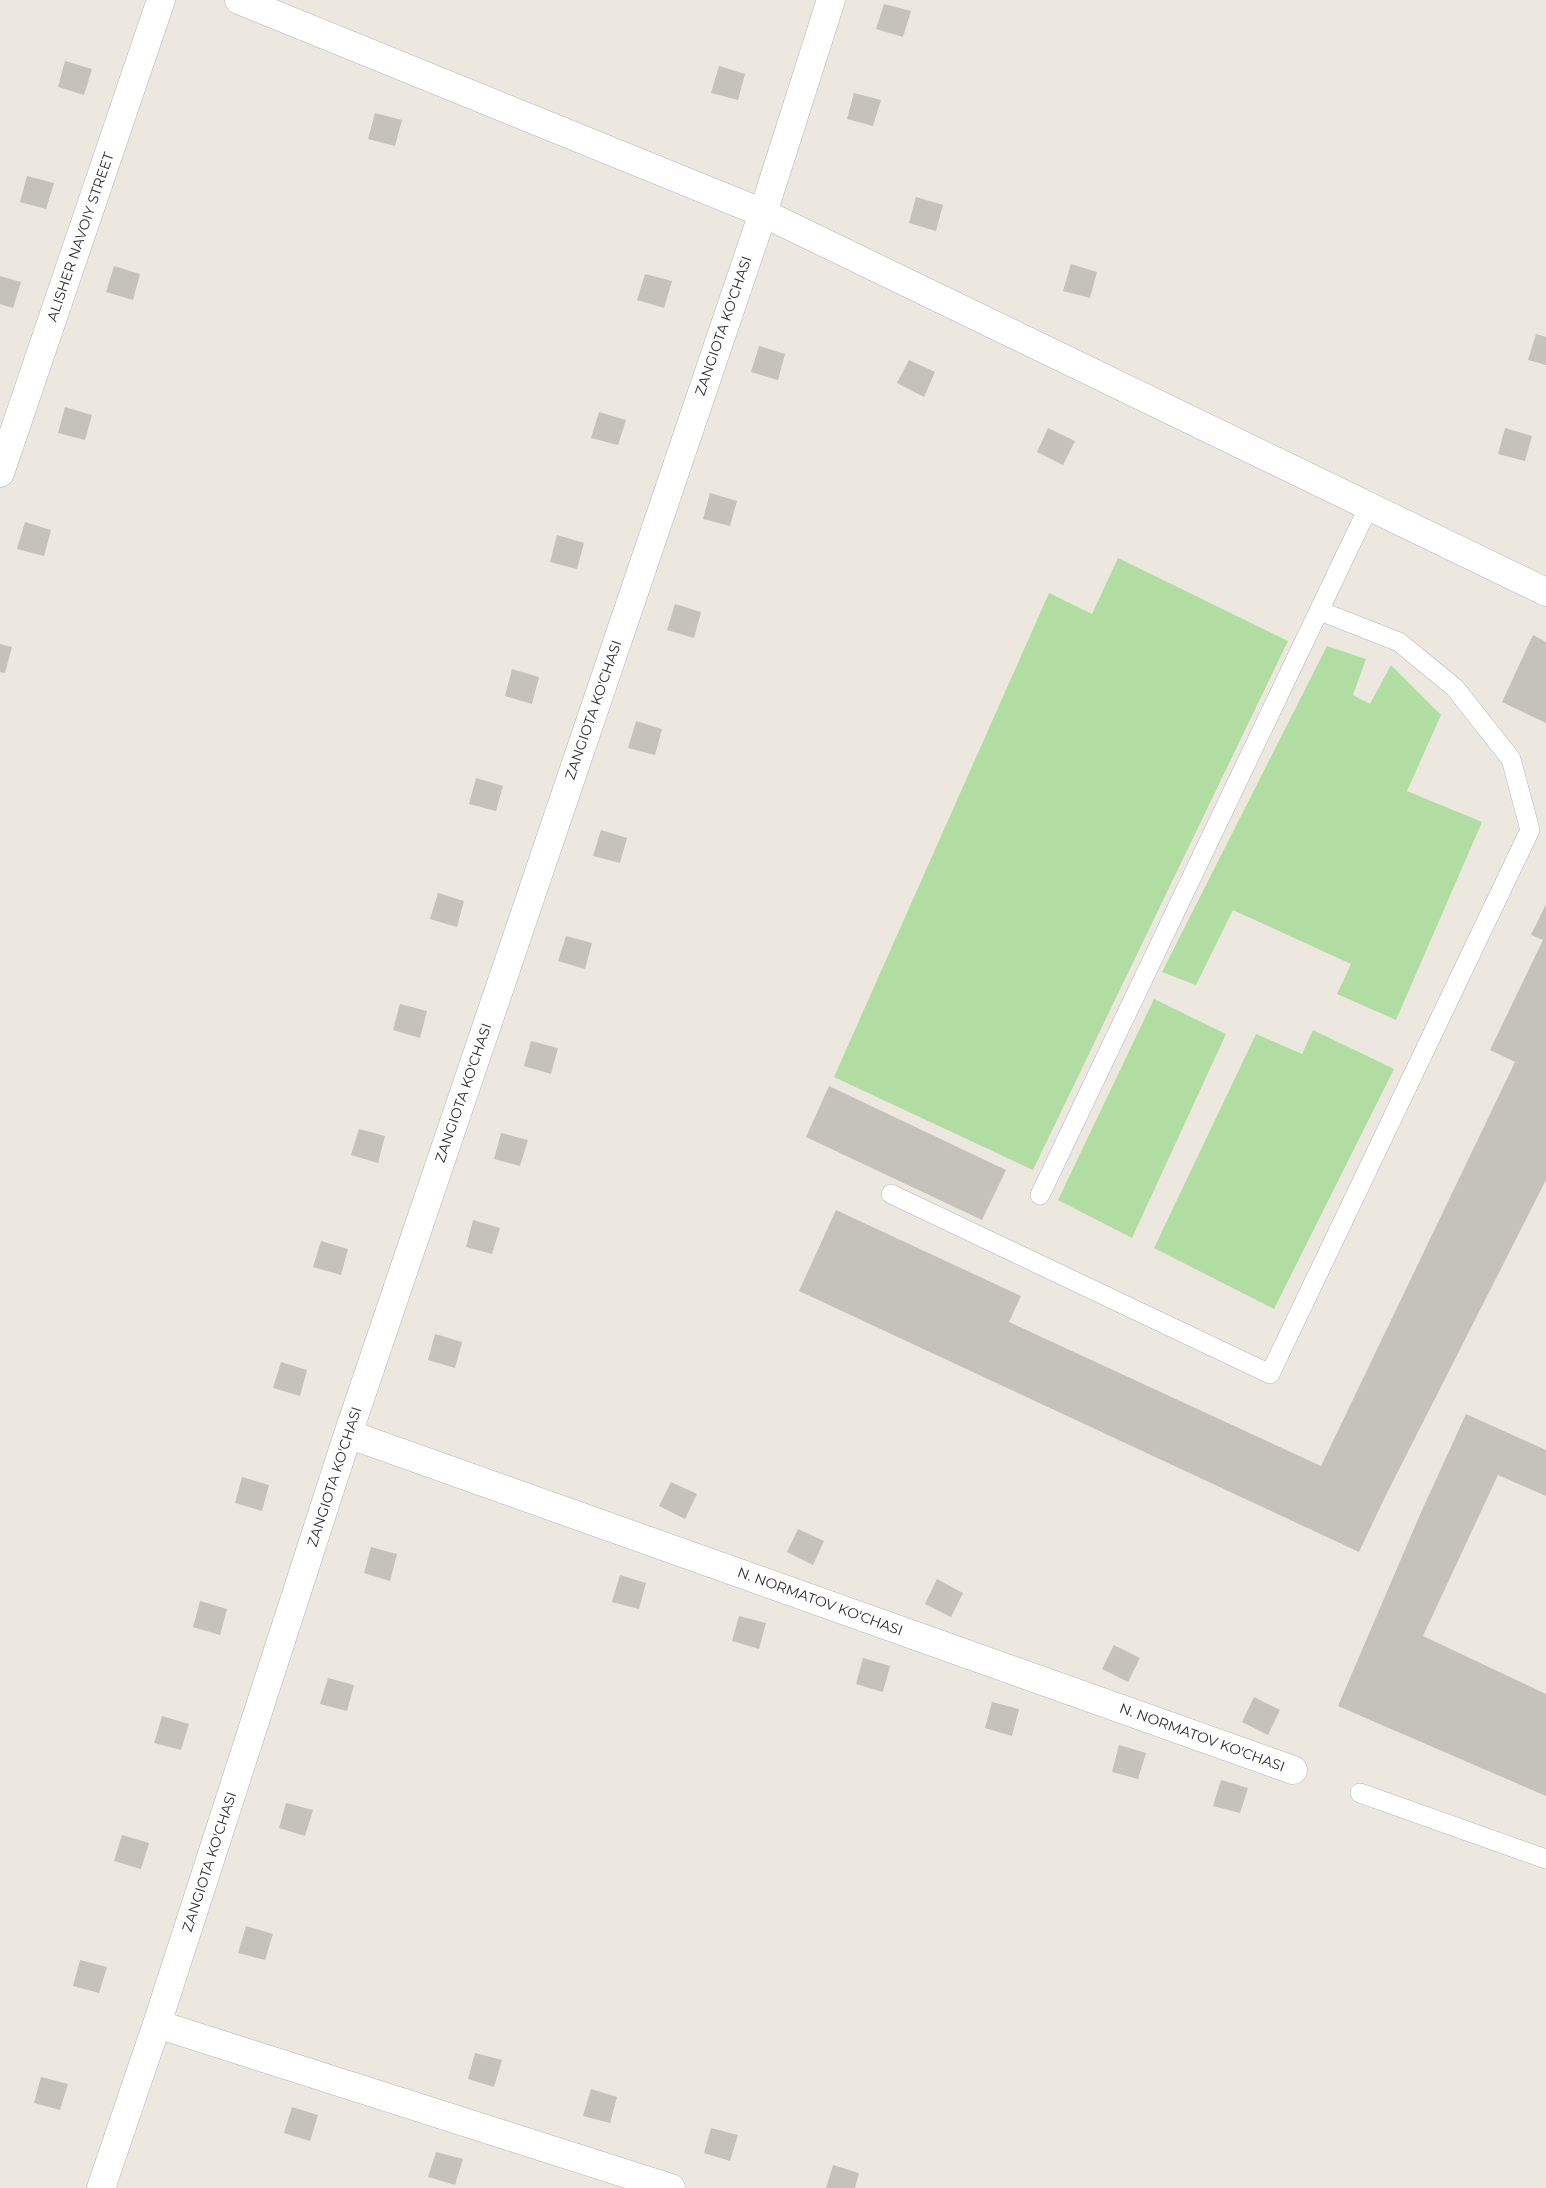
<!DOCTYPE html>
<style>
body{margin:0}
canvas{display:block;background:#ece8e0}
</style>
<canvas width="1546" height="2188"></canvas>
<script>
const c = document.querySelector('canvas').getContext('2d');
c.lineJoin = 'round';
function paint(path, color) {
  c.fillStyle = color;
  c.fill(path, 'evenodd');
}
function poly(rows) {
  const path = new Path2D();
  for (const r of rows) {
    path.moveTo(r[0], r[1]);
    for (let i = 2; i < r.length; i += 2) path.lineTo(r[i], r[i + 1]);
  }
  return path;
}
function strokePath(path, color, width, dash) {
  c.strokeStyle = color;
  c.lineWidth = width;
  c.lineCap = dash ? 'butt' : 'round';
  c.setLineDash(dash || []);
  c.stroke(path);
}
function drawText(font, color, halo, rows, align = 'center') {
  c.font = font + ' Montserrat,sans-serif';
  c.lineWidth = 4;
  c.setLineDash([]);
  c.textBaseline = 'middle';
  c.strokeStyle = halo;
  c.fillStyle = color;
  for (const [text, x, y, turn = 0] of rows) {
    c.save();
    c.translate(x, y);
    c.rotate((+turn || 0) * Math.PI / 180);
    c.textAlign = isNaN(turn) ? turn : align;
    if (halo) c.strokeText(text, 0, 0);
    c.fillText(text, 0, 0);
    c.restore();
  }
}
const green = poly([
 [1118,558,1288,641,1033,1170,834,1077,1049,593,1092,614],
 [1327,646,1366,659,1353,695,1370,704,1391,665,1441,715,1407,791,1482,822,1396,1020,1337,994,1351,964,1233,910,1196,985,1162,972],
 [1154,999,1226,1034,1132,1238,1058,1200],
 [1313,1030,1394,1069,1274,1309,1154,1248,1256,1034,1302,1054]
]);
const building = poly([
 [884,4,911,11,903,37,876,29],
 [65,61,92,69,84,95,58,87],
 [719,66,745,74,738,100,711,93],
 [854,93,881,100,873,126,847,119],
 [375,113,402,120,395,146,368,139],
 [27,176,54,183,46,209,20,202],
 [916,197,943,205,936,231,909,223],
 [1071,264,1097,272,1090,298,1063,291],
 [114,266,140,274,133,300,106,292],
 [645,274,672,281,664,308,637,300],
 [0,276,21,282,13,308,0,304],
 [1536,334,1546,337,1546,365,1528,360],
 [759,346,785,354,778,380,751,372],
 [909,360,935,372,924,397,897,383],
 [65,407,92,415,85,440,58,433],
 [599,412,626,420,618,445,591,438],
 [1048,428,1075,441,1063,465,1037,452],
 [1505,428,1532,436,1525,461,1498,454],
 [710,493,737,501,730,526,703,519],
 [25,522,51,530,44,556,17,549],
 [557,535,584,543,577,569,550,562],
 [675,604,701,612,694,638,667,630],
 [1533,635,1546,642,1546,723,1502,702],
 [0,644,12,647,5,673,0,672],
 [512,669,539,677,532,704,505,696],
 [636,721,662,729,655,755,628,748],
 [476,778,503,786,496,811,469,804],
 [601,830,627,838,620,863,593,856],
 [438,893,464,901,457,927,430,919],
 [1546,904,1546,1180,1385,1497,1359,1552,799,1291,836,1210,1021,1296,1009,1322,1321,1466,1515,1062,1490,1050,1543,940,1531,935],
 [566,936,592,943,585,969,558,961],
 [400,1004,427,1011,420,1038,393,1030],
 [531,1041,558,1048,551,1074,524,1066],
 [829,1086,1006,1170,982,1220,806,1137],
 [359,1129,385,1136,378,1163,351,1155],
 [501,1133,528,1140,520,1166,494,1159],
 [473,1220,500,1228,492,1254,466,1247],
 [321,1241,348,1249,341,1275,313,1267],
 [435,1334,462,1342,455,1368,428,1360],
 [281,1362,307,1370,300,1396,273,1388],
 [1466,1414,1546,1450,1546,1496,1498,1475,1423,1636,1546,1694,1546,1796,1338,1706,1422,1510],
 [242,1477,269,1485,262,1511,235,1503],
 [671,1482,697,1494,685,1519,659,1506],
 [798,1529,824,1541,813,1565,787,1552],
 [371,1547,397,1554,390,1581,364,1573],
 [620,1575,646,1583,639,1609,612,1602],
 [937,1579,963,1593,951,1617,925,1604],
 [200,1601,227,1609,220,1635,193,1627],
 [739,1616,766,1623,759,1649,732,1641],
 [1114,1645,1140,1658,1128,1682,1102,1669],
 [863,1658,890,1666,883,1692,856,1684],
 [328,1678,354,1685,347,1711,320,1704],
 [1254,1697,1280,1710,1268,1735,1242,1722],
 [992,1702,1019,1709,1012,1736,985,1728],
 [162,1716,189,1724,181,1750,154,1743],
 [1119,1745,1146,1753,1138,1779,1112,1772],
 [1221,1780,1248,1788,1240,1813,1213,1806],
 [286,1803,313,1810,305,1836,279,1828],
 [122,1835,149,1843,141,1869,114,1861],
 [246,1926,273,1934,265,1960,238,1953],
 [80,1960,107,1967,99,1993,73,1986],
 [475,2053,502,2060,494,2087,468,2079],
 [41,2077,68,2084,60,2110,34,2103],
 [591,2089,617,2097,610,2123,583,2116],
 [292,2107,318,2115,310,2141,284,2133],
 [711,2128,738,2135,730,2161,704,2153],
 [436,2152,463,2159,455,2185,428,2177],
 [833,2165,859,2173,855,2188,826,2188]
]);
const lane = poly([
 [891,1194,1270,1374,1530,830,1511,759,1455,688,1399,642,1320,611],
 [1040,1195,1368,508],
 [1360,1793,1546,1859]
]);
const street = poly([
 [239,0,763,213,1546,592],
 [0,473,161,0],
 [348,1434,1293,1770],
 [157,2024,671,2188],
 [101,2188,157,2024,348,1434,763,213,831,0]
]);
const streetNames = [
 ["ALISHER NAVOIY STREET",81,237,-71],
 ["ZANGIOTA KO'CHASI",724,326,-71],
 ["ZANGIOTA KO'CHASI",594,710,-71],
 ["ZANGIOTA KO'CHASI",464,1093,-71],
 ["ZANGIOTA KO'CHASI",335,1477,-72],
 ["N. NORMATOV KO'CHASI",820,1602,20],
 ["N. NORMATOV KO'CHASI",1202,1738,20],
 ["ZANGIOTA KO'CHASI",210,1862,-72]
];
paint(green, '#b1dda2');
paint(building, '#c5c2bb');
strokePath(lane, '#b3b5be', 20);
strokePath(street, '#b3b5be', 29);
strokePath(lane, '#fff', 19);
strokePath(street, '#fff', 28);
drawText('14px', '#2c2c2c', '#fff', streetNames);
</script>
